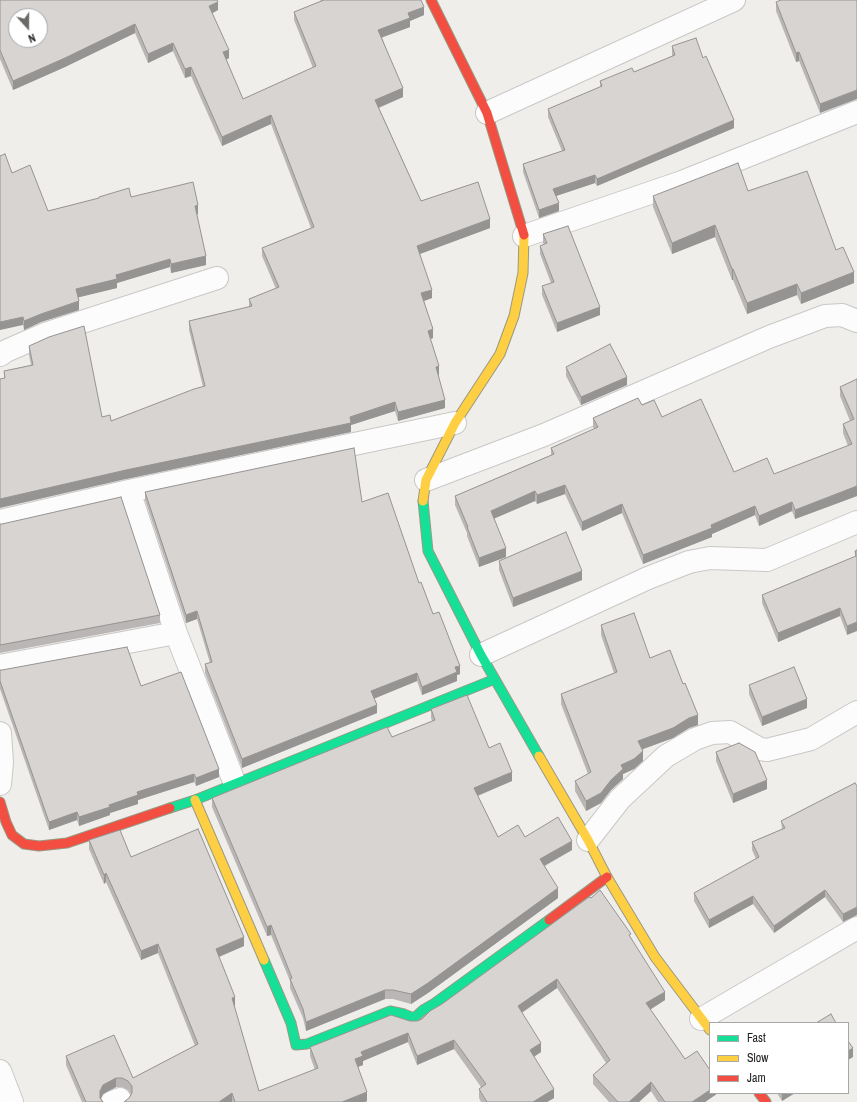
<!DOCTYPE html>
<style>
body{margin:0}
#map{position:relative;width:857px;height:1102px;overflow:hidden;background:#f0eeeb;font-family:"Archivo Narrow",sans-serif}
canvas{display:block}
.legend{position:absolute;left:709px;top:1022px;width:140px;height:72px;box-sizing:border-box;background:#fff;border:1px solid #a7a7a7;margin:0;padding:5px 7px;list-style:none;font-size:12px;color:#222}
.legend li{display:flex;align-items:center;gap:8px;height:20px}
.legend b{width:20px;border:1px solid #a7a7a7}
.north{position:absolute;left:8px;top:8px;width:40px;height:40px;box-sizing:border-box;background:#fff;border:1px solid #a7a7a7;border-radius:50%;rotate:159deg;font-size:11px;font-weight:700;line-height:16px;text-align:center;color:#222}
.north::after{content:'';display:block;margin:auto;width:14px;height:18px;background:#6a6968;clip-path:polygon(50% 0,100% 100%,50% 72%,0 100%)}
</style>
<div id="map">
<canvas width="857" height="1102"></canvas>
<ul class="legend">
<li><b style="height:5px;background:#16e098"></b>Fast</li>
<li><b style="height:5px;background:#ffcf43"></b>Slow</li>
<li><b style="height:5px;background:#f24e42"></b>Jam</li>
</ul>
<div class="north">N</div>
</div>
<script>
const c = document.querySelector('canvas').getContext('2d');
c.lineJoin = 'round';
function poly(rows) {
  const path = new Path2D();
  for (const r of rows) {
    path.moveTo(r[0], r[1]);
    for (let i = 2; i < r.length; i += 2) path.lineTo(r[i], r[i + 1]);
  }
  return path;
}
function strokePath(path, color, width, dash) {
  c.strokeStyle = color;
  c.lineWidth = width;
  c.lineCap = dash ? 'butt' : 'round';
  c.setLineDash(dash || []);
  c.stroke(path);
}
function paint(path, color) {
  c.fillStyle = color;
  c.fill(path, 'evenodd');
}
const street = poly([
 [487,113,734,0],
 [524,236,682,182,857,112],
 [0,355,6,351,45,334,217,278],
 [426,480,544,435,769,337,825,316,842,315,857,321],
 [129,491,176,633,235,784],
 [0,521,129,491,455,423],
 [481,655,648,578,689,562,710,558,767,560,857,522],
 [0,666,176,633],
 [0,733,2,762,0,784],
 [588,840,620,799,666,756,695,739,712,733,730,732,760,749,767,750,811,739,857,712],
 [701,1019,857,928],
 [0,1071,12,1102],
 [112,1102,120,1099]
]);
const fast = poly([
 [423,501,428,551,481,655,539,756],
 [170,808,195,800,495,679],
 [264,960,291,1023,296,1045,307,1044,390,1011,404,1014,414,1018,423,1010,435,1003,549,920]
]);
const slow = poly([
 [423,501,426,480,455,423,500,354,514,316,523,273,524,235],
 [539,756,588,840,607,877,655,957,710,1030],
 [195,800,264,960]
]);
const jam = poly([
 [431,0,487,113,524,235],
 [0,802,6,822,12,835,24,844,39,846,67,843,170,808],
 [549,920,607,877],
 [759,1093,766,1102]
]);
const wall = poly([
 [0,0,218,10,212,13,229,58,226,60,243,99,313,68,294,20,294,12,321,1,320,0,421,0,424,15,410,21,410,27,382,37,403,97,379,108,421,201,490,228,420,254,432,298,424,301,433,338,430,339,439,375,438,375,445,408,398,421,395,411,351,425,351,432,126,479,4,378,4,371,31,365,29,355,29,346,102,417,111,421,203,387,189,330,189,321,249,307,249,299,276,289,262,256,262,248,311,228,271,124,222,146,191,76,185,78,173,51,148,63,135,33,65,67,13,90,0,59],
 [857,0,820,113,799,61,796,62,776,11,776,2],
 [672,46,703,58,734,128,597,186,595,183,556,196,559,211,539,218,523,172,523,164,562,151,548,117,548,109,600,87,600,81,634,72,672,56],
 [12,173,48,211,99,198,99,197,131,197,198,214,196,214,206,265,171,273,170,267,117,283,117,288,78,297,79,310,41,322,24,330,23,325],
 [748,191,836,250,854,283,801,304,797,295,747,314,733,280,732,280,715,237,672,254,653,207,653,196],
 [543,234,600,315,557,332,542,295,542,286,551,283,540,254,540,246,544,244,543,243],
 [566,367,627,385,581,405,566,376],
 [857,379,857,496,795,519,792,511,759,526,755,515,712,534,712,537,643,564,622,513,582,531,565,494,537,504,535,501,494,518,506,557,479,567,467,536,467,533,455,505,455,496,551,455,551,448,594,429,593,427,593,418,642,405,662,417,734,472,774,474,848,446,843,433,843,424,850,421,840,396,840,387],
 [145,492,362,502,419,583,460,674,457,675,457,681,422,695,417,681,374,698,377,713,242,768,205,673,205,664,210,663,197,619,186,623,145,500],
 [0,524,160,615,160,623,0,653],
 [857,550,847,635,840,616,778,642,762,603,762,595,855,557,855,551],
 [499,561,582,580,513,607,499,570],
 [601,625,650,658,698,725,689,728,673,738,642,749,643,761,634,769,623,774,623,779,611,790,601,803,586,811,575,791,575,781,588,774,561,704,561,694,614,673,601,635],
 [0,670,141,686,219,777,196,786,194,782,138,800,138,804,110,813,110,815,79,826,77,820,49,830,0,689],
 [749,685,807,708,762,726,749,694],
 [431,709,489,748,512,781,478,796,498,837,525,837,572,850,545,866,558,898,428,993,411,1004,393,999,385,999,306,1031,303,1018,290,988,290,981,271,935,267,936,212,807,212,798,392,737,432,721,431,718],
 [716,752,767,789,733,803,716,761],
 [855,783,843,922,825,897,774,933,753,904,709,928,694,901,694,893,756,859,752,850,752,842,782,829,781,821],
 [89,840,131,857,244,946,219,957,235,1006,234,1006,259,1091,315,1070,310,1056,310,1047,410,1021,417,1021,631,939,665,1000,650,1010,685,1059,710,1093,718,1093,705,1102,658,1102,651,1091,639,1102,609,1102,593,1084,593,1075,606,1063,557,988,522,1013,541,1052,534,1057,554,1098,547,1102,481,1102,479,1098,479,1089,481,1087,454,1049,417,1065,408,1042,363,1061,363,1065,358,1067,367,1101,365,1102,124,1102,129,1098,131,1094,128,1090,122,1087,116,1087,103,1094,101,1098,103,1102,82,1102,66,1065,66,1056,133,1078,195,1046,158,953,141,960,106,882,104,884,89,849],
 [777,1093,795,1093,782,1101]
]);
const shadedWall = poly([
 [218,2,218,10,209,15,209,6],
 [424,7,424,15,410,21,410,27,378,39,378,30,408,13],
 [135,24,135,33,65,67,13,90,13,81],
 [173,43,173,51,148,63,148,54],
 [229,50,229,58,223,61,223,52],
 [799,52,799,61,796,62,796,53],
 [191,67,191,76,185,78,185,69],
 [403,88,403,97,375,109,375,100],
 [857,90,857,99,820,113,820,104],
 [271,115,271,124,222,146,222,137],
 [734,120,734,128,597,186,597,179],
 [595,175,595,183,553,197,553,189],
 [559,203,559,211,539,218,539,210],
 [198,205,198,214,195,215,195,206],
 [490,219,490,228,417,255,417,246],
 [715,225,715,237,672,254,672,243],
 [206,256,206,265,171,273,171,264],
 [170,259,170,267,117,283,117,288,76,298,76,289,116,275],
 [732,269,733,269,733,280,732,280],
 [854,272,854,283,801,304,801,293],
 [797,284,797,295,747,314,747,303],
 [432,290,432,298,421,302,421,293],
 [79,301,79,310,41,322,24,330,24,321,41,314],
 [600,307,600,315,557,332,557,323],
 [23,317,23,325,0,330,0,322],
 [433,329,433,338,428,340,428,331],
 [439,366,439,375,436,376,436,367],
 [627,377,627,385,581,405,581,397],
 [445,400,445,408,398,421,398,412],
 [395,402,395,411,351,425,351,432,126,479,0,508,0,499,350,417],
 [565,485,565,494,537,504,537,495],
 [857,486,857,496,795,519,795,510],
 [535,491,535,501,491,520,491,511],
 [792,502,792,511,759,526,759,516],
 [622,504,622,513,582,531,582,522],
 [755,506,755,515,712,534,712,537,643,564,643,555],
 [506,548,506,557,479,567,479,558],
 [582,571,582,580,513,607,513,598],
 [840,608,840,616,778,642,778,633],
 [197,611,197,619,186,623,186,615],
 [857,622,857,631,847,635,847,626],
 [460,666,460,674,457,675,457,681,422,695,422,687,455,667],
 [417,673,417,681,371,700,371,691],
 [807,699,807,708,762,726,762,717],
 [377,705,377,713,242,768,242,759],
 [698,715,698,725,689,728,673,738,638,751,638,741,689,718],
 [643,751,643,761,634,769,623,774,623,779,611,790,601,803,586,811,586,801,621,765],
 [219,769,219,777,196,786,196,778],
 [512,772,512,781,474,797,474,788],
 [194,774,194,782,138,800,138,804,110,813,110,815,79,826,79,817,137,792],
 [767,780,767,789,733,803,733,794],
 [77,812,77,820,49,830,49,822],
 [572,841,572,850,540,868,540,859],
 [106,873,106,882,104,884,104,875],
 [558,888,558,898,428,993,411,1004,411,994],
 [825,890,825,897,774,933,774,926],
 [753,896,753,904,709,928,709,920],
 [857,907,857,915,843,922,843,914],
 [271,925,271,935,267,936,267,927],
 [244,937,244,946,216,958,216,949],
 [158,944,158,953,141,960,141,951],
 [557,979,557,988,518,1015,518,1006],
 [385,990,385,999,306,1031,306,1022],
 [665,992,665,1000,646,1012,646,1003],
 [235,997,235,1006,232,1007,232,998],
 [408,1033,408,1042,363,1061,363,1065,355,1068,355,1059,361,1052],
 [454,1040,454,1049,417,1065,417,1056],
 [541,1043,541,1052,530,1059,530,1050],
 [853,1048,853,1057,848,1060,848,1051],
 [116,1078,116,1087,103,1094,100,1100,100,1091,103,1085],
 [651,1082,651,1091,639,1102,629,1102],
 [554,1089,554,1098,547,1102,533,1102],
 [710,1090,710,1093,718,1093,705,1102,692,1102],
 [367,1092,367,1101,365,1102,342,1102],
 [232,1093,232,1102,219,1102],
 [782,1093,795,1093,782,1101]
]);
const building = poly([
 [0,0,217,0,218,2,209,6,229,50,223,52,243,99,316,66,294,12,324,0,421,0,424,7,408,13,410,18,378,30,403,88,375,100,421,201,478,182,490,219,417,246,432,290,421,293,433,329,428,331,439,366,436,367,445,400,398,412,395,402,350,417,351,423,126,470,0,499,0,379,5,378,4,371,33,365,29,346,49,337,84,326,102,417,110,415,111,421,194,389,205,386,189,321,252,306,249,299,279,287,262,248,314,227,271,115,222,137,191,67,185,69,173,43,148,54,135,24,65,58,13,81,0,50,0,0],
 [16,16,40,16,40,40,16,40,16,16],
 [781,0,857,0,857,90,820,104,799,52,796,53,776,2,781,0],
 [696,38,703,58,706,56,734,120,597,179,595,175,553,189,559,203,539,210,523,164,565,150,548,109,602,86,600,81,632,68,634,72,675,55,672,46,696,38],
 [5,154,12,173,30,165,48,211,99,198,99,197,129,188,131,197,193,182,198,205,195,206,206,256,171,264,170,259,116,275,117,279,76,289,79,301,41,314,24,321,23,317,0,322,0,156,5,154],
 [738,163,748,191,807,171,836,250,843,247,854,272,801,293,797,284,747,303,733,269,732,269,715,225,672,243,653,196,738,163],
 [568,226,600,307,557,323,542,286,554,282,540,246,547,243,543,234,568,226],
 [610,344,627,377,581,397,566,367,610,344],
 [857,379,857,486,795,510,792,502,759,516,755,506,711,525,712,528,643,555,622,504,582,522,565,485,537,495,535,491,491,511,506,548,479,558,467,527,468,527,455,496,554,454,551,448,598,427,593,418,638,398,642,405,654,400,662,417,701,399,734,472,767,458,774,474,852,444,843,424,854,419,840,387,857,379],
 [354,448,362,502,388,493,419,583,421,582,433,614,439,612,460,666,455,667,457,672,422,687,417,673,371,691,377,705,242,759,205,664,212,662,197,611,186,615,145,492,354,448],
 [121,497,160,615,0,645,0,524,2,524,121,497],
 [566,532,582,571,513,598,499,561,566,532],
 [857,550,857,622,847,626,840,608,778,633,762,595,856,556,855,551,857,550],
 [634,613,650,658,670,650,683,684,685,683,698,715,689,718,673,728,638,741,643,751,634,759,621,765,623,769,611,780,601,793,586,801,575,781,591,772,561,694,617,672,601,625,634,613],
 [127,647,141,686,181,672,219,769,196,778,194,774,137,792,138,795,109,805,110,807,79,817,77,812,49,822,0,681,0,670,2,670,127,647],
 [794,667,807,699,762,717,749,685,794,667],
 [467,695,489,748,500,743,512,772,474,788,498,837,518,825,525,837,558,817,572,841,540,859,558,888,428,983,411,994,393,990,385,990,306,1022,303,1009,290,979,292,978,271,925,267,927,212,798,387,727,392,737,435,720,431,709,467,695],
 [739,743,755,752,767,780,733,794,716,752,739,743],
 [855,783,857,786,857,907,843,914,825,890,774,926,753,896,709,920,694,893,759,857,752,842,785,828,781,821,855,783],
 [198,829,244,937,216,949,235,997,232,998,259,1091,318,1068,310,1047,391,1015,410,1021,417,1021,422,1019,430,1011,442,1004,589,897,591,898,600,890,631,934,629,935,665,992,646,1003,685,1059,697,1051,710,1070,710,1090,692,1102,665,1102,651,1082,629,1102,618,1102,593,1075,610,1060,557,979,518,1006,541,1043,530,1050,554,1089,533,1102,487,1102,479,1089,486,1084,454,1040,417,1056,408,1033,361,1052,363,1056,355,1059,367,1092,342,1102,235,1102,232,1093,219,1102,124,1102,129,1098,132,1093,132,1086,128,1081,122,1078,116,1078,103,1085,100,1091,100,1098,103,1102,86,1102,66,1056,114,1035,133,1078,198,1044,158,944,141,951,106,873,104,875,89,840,120,830,131,857,198,829],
 [831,1014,836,1023,816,1023,831,1014],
 [848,1041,853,1048,848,1051,848,1041]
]);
strokePath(street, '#c9c8c7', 24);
strokePath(fast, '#999a82', 11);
strokePath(slow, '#999a82', 11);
strokePath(jam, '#999a82', 11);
strokePath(street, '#fdfcfc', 22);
strokePath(fast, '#16e098', 9);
strokePath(slow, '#ffcf43', 9);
strokePath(jam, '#f24e42', 9);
paint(wall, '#b9b6b5');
paint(shadedWall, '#969493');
paint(building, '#d7d4d2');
strokePath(building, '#969493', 1);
</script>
